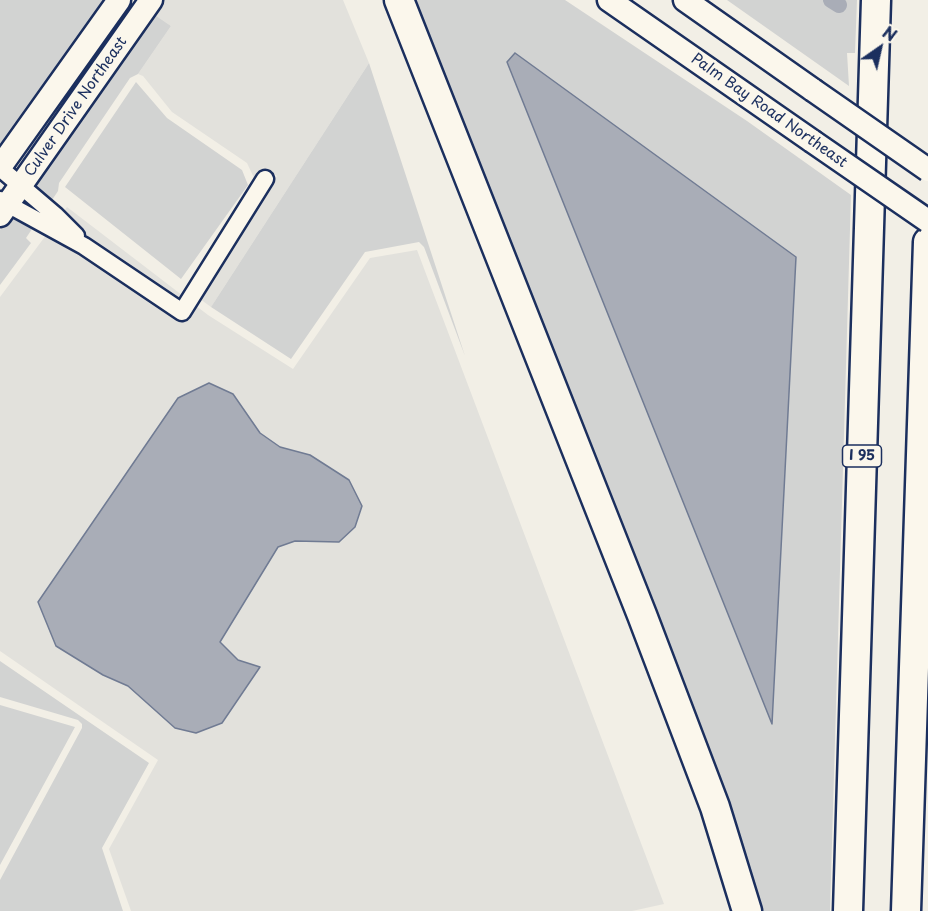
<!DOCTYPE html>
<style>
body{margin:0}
#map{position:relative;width:928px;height:911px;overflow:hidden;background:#f2efe6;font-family:"Playpen Sans",sans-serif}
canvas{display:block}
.north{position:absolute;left:850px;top:18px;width:60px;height:60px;-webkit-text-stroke:4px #fbf7ec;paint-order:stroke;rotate:34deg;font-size:16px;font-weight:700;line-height:24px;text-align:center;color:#1b2f5e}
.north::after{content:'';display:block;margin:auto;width:21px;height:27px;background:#1b2f5e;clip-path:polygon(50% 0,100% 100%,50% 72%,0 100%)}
</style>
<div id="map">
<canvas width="928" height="911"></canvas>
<div class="north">N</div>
</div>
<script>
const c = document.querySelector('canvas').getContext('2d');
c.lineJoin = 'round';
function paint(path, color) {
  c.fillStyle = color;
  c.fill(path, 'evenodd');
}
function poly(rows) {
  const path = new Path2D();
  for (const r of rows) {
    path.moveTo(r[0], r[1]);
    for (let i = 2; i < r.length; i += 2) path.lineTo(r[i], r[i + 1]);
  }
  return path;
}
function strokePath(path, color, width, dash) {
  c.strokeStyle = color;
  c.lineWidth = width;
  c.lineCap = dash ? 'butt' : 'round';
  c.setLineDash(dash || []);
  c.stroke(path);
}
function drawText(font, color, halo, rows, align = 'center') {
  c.font = font + ' "Playpen Sans",sans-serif';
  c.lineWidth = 5;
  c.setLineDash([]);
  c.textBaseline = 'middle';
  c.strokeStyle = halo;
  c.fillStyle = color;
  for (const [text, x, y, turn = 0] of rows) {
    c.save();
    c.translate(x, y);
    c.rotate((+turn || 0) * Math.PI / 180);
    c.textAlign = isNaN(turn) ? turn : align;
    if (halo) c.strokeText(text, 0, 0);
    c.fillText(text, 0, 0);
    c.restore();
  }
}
const built = poly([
 [162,0,343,0,369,63,211,307,200,299,277,176,263,167,255,180,247,163,172,112,143,76,138,74,171,26,152,13],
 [67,207,208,315,293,369,370,258,417,250,664,904,632,911,131,911,109,849,158,760,0,651,0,297]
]);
const green = poly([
 [0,0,109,0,0,152],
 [415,0,565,0,747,121,851,195,830,911,756,911],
 [727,0,857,0,855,53,847,53,849,86],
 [152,13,171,26,138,74,130,78,59,183,58,191,52,200,32,184],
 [369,63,465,356,424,247,419,242,365,252,291,359,211,307],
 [136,82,167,118,242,170,248,185,181,279,65,187],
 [9,217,32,229,26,238,31,243,0,285,0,230],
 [0,661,149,763,102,848,123,911,0,911,0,880,82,728,82,724,78,720,0,697],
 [0,705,75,727,0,865]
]);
const water = poly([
 [515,53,796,257,772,724,507,62,515,53],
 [209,383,233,394,260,433,280,447,310,455,349,480,362,506,355,527,339,542,295,541,278,547,220,642,238,660,260,667,222,723,196,733,175,728,128,686,103,675,56,646,38,602,178,398,209,383]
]);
const canal = poly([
 [831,0,839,5]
]);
const street = poly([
 [0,168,55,215,76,236],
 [0,200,84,246,182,312,265,179]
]);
const secondary = poly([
 [609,0,812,141],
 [685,0,813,90],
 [0,167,119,0],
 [0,215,151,0]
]);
const highway = poly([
 [399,0,642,615,715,807,747,911],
 [848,911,876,0],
 [906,911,928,242]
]);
const secondaryBridge = poly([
 [813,90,928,170],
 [812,141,928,221]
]);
const shields = [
 [862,456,39]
];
const shieldNames = [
 ["I 95",862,456]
];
const streetNames = [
 ["Culver Drive Northeast",76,107,-55],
 ["Palm Bay Road Northeast",769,111,35]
];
paint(built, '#e2e1dc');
paint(green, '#d2d3d2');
paint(water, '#a9adb7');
strokePath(water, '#707b93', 1.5);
strokePath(canal, '#a9adb7', 16);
strokePath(street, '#1b2f5e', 21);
strokePath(secondary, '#1b2f5e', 27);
strokePath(highway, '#1b2f5e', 33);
strokePath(street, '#fbf7ec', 16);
strokePath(secondary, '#fbf7ec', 22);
strokePath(highway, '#fbf7ec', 28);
strokePath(secondaryBridge, '#1b2f5e', 27, []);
strokePath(secondaryBridge, '#fbf7ec', 22);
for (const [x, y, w] of shields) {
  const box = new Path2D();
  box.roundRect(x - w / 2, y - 11, w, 22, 4.5);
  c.fillStyle = '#fbf7ec';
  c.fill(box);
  strokePath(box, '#1b2f5e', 1.5);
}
drawText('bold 14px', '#1b2f5e', null, shieldNames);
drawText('15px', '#1b2f5e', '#fbf7ec', streetNames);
</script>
